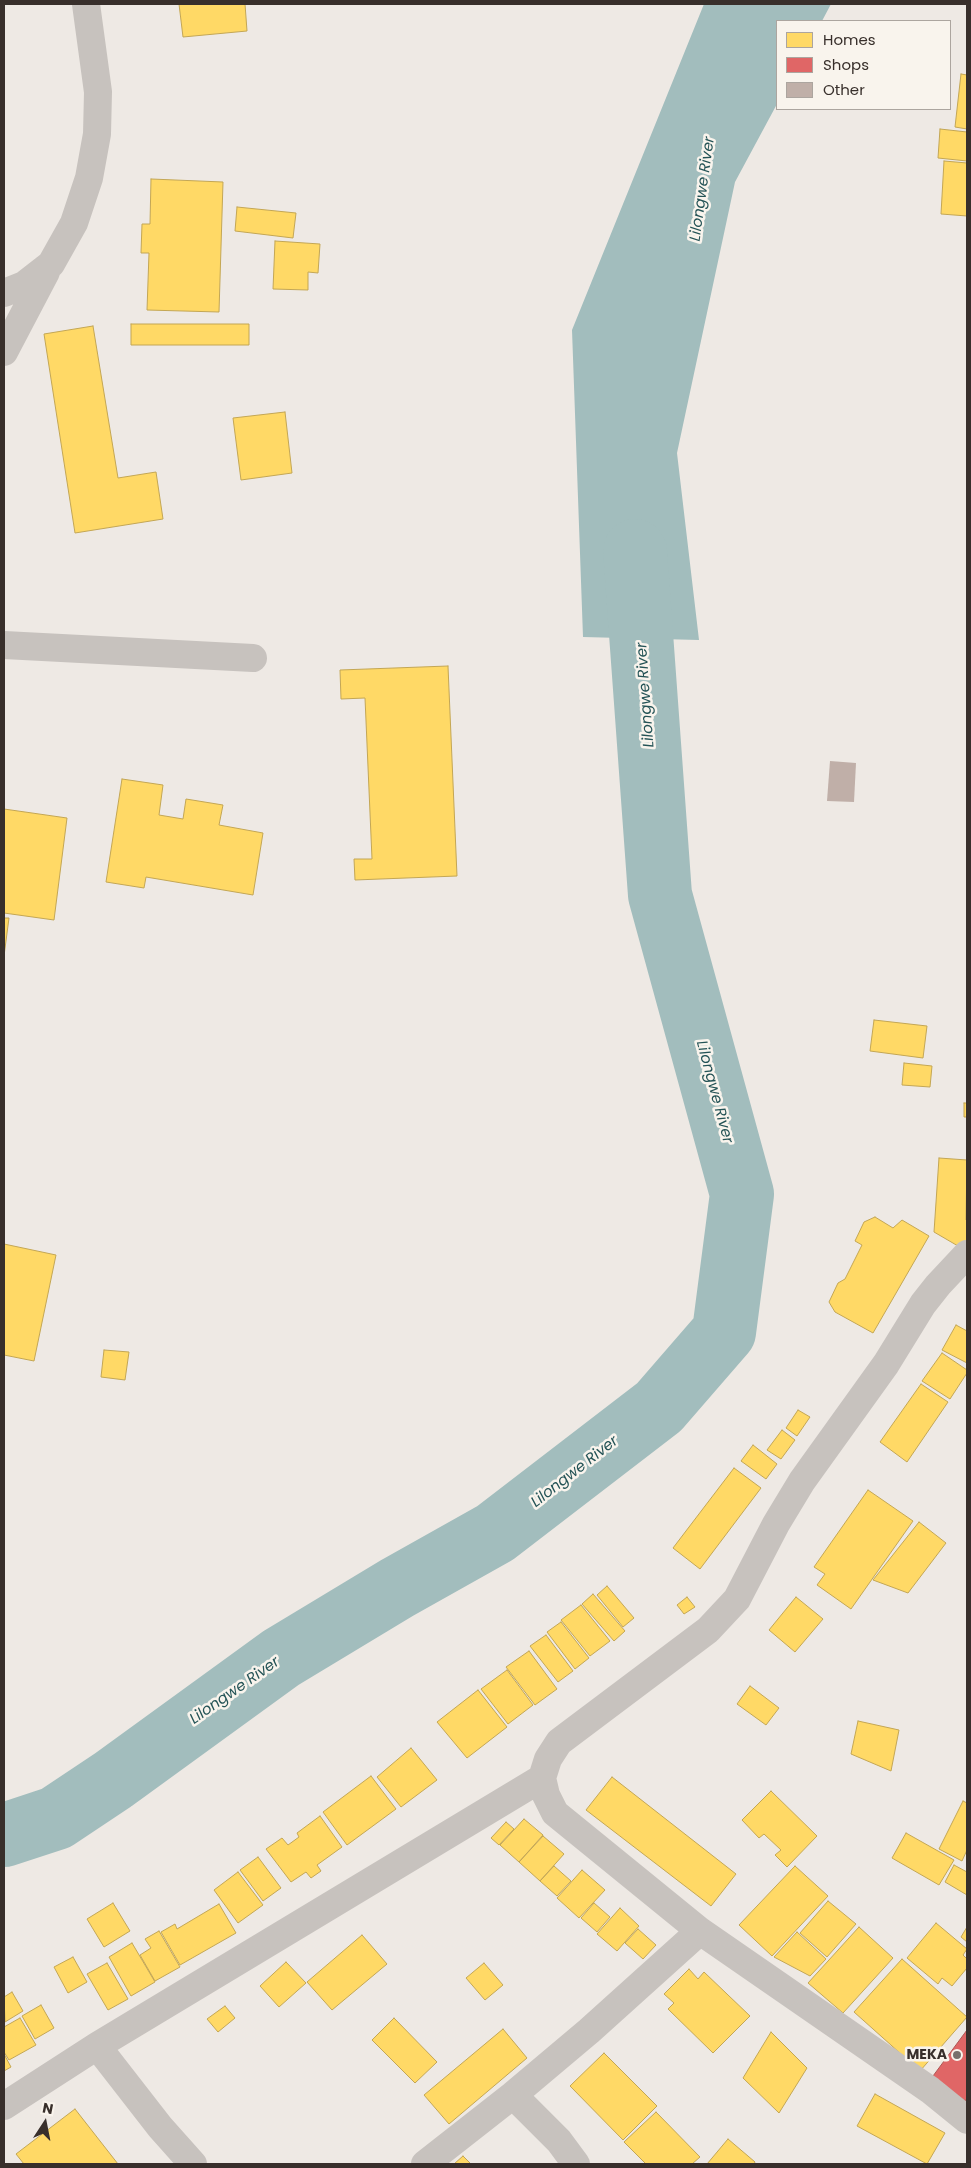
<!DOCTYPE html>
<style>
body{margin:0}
#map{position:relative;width:971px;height:2168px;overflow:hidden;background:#eee9e4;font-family:Poppins,sans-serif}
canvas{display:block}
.frame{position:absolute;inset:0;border:5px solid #382f2b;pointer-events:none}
.legend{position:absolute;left:776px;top:20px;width:175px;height:90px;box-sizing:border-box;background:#f9f4ed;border:1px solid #aca59f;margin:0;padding:6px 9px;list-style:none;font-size:15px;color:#382f2b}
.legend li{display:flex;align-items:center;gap:10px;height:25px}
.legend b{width:25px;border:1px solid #aca59f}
.north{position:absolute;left:20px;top:2098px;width:50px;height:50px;-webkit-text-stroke:4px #f9f4ed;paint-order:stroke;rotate:11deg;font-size:14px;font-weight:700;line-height:20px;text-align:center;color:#382f2b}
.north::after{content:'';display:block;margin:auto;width:18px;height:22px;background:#382f2b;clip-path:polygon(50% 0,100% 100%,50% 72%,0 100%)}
</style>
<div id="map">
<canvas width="971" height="2168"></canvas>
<div class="frame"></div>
<ul class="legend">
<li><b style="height:14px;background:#ffd966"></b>Homes</li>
<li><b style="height:14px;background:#e06666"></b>Shops</li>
<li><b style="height:14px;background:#c0afa8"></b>Other</li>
</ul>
<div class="north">N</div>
</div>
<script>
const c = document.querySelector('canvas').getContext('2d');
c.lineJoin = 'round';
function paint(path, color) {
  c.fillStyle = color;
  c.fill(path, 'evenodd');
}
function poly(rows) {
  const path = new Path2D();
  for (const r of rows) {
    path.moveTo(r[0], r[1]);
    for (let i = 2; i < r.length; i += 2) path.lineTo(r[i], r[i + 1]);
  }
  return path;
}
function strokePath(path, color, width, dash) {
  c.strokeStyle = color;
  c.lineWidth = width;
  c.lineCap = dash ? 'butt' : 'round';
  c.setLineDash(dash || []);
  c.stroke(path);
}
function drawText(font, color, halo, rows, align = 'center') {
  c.font = font + ' Poppins,sans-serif';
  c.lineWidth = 5;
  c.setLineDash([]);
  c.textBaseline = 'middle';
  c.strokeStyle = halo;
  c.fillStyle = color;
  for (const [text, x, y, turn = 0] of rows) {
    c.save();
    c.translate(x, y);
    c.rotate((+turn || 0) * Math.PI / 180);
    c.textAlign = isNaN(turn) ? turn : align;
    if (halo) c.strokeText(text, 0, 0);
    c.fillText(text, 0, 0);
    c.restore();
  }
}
const water = poly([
 [704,4,831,4,822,21,777,21,777,104,735,182,677,453,699,640,583,637,572,330]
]);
const homes = poly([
 [179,4,245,4,247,31,183,37,179,4],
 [961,74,967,75,967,129,955,127,961,74],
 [940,129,967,132,967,161,938,158,940,129],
 [944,161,967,163,967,216,941,214,944,161],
 [151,179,223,182,219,312,147,310,149,253,141,253,142,224,150,224,151,179],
 [237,207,296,213,293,238,235,231,237,207],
 [275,241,320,244,318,273,308,272,308,290,273,289,275,241],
 [131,324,249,324,249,345,131,345,131,324],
 [93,326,118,478,156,472,163,519,75,533,44,334,93,326],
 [285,412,292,473,241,480,233,418,285,412],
 [448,666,457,876,355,880,354,859,372,859,365,698,341,699,340,670,448,666],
 [122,779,163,785,159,815,183,819,186,799,223,805,219,825,263,833,253,895,146,877,144,888,106,882,122,779],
 [4,809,67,818,54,920,4,913,4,809],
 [4,918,9,918,4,956,4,918],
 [874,1020,927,1026,923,1058,870,1051,874,1020],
 [904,1063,932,1066,930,1087,902,1085,904,1063],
 [964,1103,967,1103,967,1117,964,1117,964,1103],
 [939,1158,967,1160,966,1220,967,1220,967,1242,958,1246,934,1232,939,1158],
 [875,1217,893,1228,902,1220,929,1236,873,1333,835,1312,829,1302,838,1283,845,1279,862,1245,855,1241,864,1222,875,1217],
 [4,1244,56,1255,34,1361,4,1355,4,1244],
 [956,1325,967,1331,967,1363,942,1350,956,1325],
 [104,1350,129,1352,125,1380,101,1377,104,1350],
 [942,1353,967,1370,967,1373,950,1399,922,1381,942,1353],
 [921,1384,948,1402,907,1462,880,1442,921,1384],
 [798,1410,810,1417,797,1436,786,1428,798,1410],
 [782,1430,795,1440,781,1459,767,1450,782,1430],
 [753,1445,777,1464,766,1479,741,1461,753,1445],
 [734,1468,761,1488,700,1569,673,1548,734,1468],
 [868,1490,913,1521,851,1609,817,1585,825,1574,814,1567,868,1490],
 [919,1522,946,1543,908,1593,873,1580,919,1522],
 [607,1586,634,1618,623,1627,597,1595,607,1586],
 [593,1594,625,1631,614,1641,582,1604,593,1594],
 [687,1597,695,1607,684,1614,677,1605,687,1597],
 [796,1597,823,1619,795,1652,769,1630,796,1597],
 [581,1605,610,1641,590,1656,561,1620,581,1605],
 [561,1622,589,1658,575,1669,547,1632,561,1622],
 [546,1635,573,1671,558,1682,530,1646,546,1635],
 [529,1651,557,1689,535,1705,506,1667,529,1651],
 [507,1670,533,1705,508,1724,481,1689,507,1670],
 [750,1686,779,1708,766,1725,737,1704,750,1686],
 [478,1690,507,1727,467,1758,437,1722,478,1690],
 [858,1721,899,1730,891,1771,851,1754,858,1721],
 [411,1748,437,1780,401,1807,377,1777,411,1748],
 [371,1776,396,1809,347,1845,323,1812,371,1776],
 [612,1777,736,1874,711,1906,586,1810,612,1777],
 [771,1791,817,1836,787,1867,775,1855,781,1850,764,1834,759,1838,742,1820,771,1791],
 [963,1801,967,1803,967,1850,962,1861,939,1849,963,1801],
 [320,1816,342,1847,317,1865,321,1871,311,1878,306,1872,291,1882,266,1849,282,1838,288,1845,299,1837,297,1833,320,1816],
 [524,1819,543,1835,519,1862,500,1845,524,1819],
 [506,1822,514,1829,499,1845,491,1838,506,1822],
 [906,1833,954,1860,939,1885,892,1858,906,1833],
 [543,1836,564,1854,540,1881,519,1862,543,1836],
 [258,1857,281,1888,263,1901,240,1870,258,1857],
 [954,1865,967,1872,967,1895,945,1882,954,1865],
 [554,1866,571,1881,557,1896,540,1881,554,1866],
 [795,1866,828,1896,772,1956,739,1925,795,1866],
 [582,1870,605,1890,579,1918,557,1898,582,1870],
 [238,1872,263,1905,238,1923,214,1890,238,1872],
 [828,1901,856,1924,827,1957,800,1933,828,1901],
 [113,1903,130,1931,104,1947,87,1919,113,1903],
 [594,1903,610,1917,597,1932,581,1918,594,1903],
 [219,1904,236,1933,180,1965,161,1932,175,1924,177,1929,219,1904],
 [620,1908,639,1926,617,1951,597,1934,620,1908],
 [936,1923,967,1949,963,1955,967,1959,967,1968,952,1986,942,1978,938,1984,907,1958,936,1923],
 [859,1927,893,1958,843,2013,808,1983,859,1927],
 [967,1927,967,1942,961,1937,967,1927],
 [638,1929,656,1945,643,1959,625,1943,638,1929],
 [159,1931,180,1967,155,1981,140,1955,151,1948,145,1939,159,1931],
 [797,1932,826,1959,810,1976,774,1957,797,1932],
 [362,1935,387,1964,332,2010,307,1982,362,1935],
 [132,1943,155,1982,131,1996,109,1957,132,1943],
 [73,1957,87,1982,68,1993,54,1967,73,1957],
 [902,1959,967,2017,920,2071,854,2012,902,1959],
 [286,1962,306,1983,279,2007,260,1986,286,1962],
 [107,1963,128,1999,108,2010,87,1974,107,1963],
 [484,1963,503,1985,485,2000,466,1978,484,1963],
 [689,1969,698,1979,704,1972,750,2016,713,2053,668,2009,674,2003,664,1994,689,1969],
 [12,1992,23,2011,5,2022,4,1997,12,1992],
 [41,2005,54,2028,35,2039,22,2016,41,2005],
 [225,2006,235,2018,218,2032,207,2019,225,2006],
 [20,2018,36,2045,9,2060,4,2052,4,2027,20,2018],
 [394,2018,437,2062,415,2083,372,2040,394,2018],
 [503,2029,527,2058,449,2124,424,2095,503,2029],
 [771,2032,807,2068,779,2113,743,2078,771,2032],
 [604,2053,657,2106,623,2140,570,2086,604,2053],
 [4,2054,11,2067,4,2071,4,2054],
 [875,2094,945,2133,927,2164,857,2126,875,2094],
 [75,2109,118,2164,24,2164,16,2154,75,2109],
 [656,2112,700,2157,692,2164,646,2164,624,2142,656,2112],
 [728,2139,755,2162,754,2164,707,2164,728,2139],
 [463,2156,471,2164,454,2164,463,2156]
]);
const shops = poly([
 [967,2030,967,2098,965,2101,933,2076,967,2030]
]);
const river = poly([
 [4,1835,56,1818,113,1780,281,1658,397,1588,495,1533,659,1407,724,1332,742,1194,660,895,635,551]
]);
const building = poly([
 [830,761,856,763,854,802,827,801]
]);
const minor = poly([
 [4,293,24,285,51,264,74,223,89,178,97,134,98,92,86,4],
 [4,352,46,272],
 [4,645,253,658],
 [967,1254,938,1285,923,1304,886,1364,802,1481,776,1524,737,1599,708,1630,559,1742,548,1759,542,1778,546,1795,555,1813,700,1931,930,2090,967,2120],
 [97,2046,160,2127,193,2164],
 [513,2095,559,2141,576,2164],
 [4,2106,97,2046,542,1778],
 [425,2164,513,2095,589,2031,700,1931]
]);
const markers = [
 [957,2055,5,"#78706c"]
];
const poiNames = [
 ["MEKA",947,2055]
];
const waterNames = [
 ["Lilongwe River",703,189,-82],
 ["Lilongwe River",646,695,-94],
 ["Lilongwe River",714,1092,75],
 ["Lilongwe River",575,1472,-38],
 ["Lilongwe River",235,1691,-35]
];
paint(water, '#a2bdbd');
paint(homes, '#ffd966');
strokePath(homes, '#c3a654', 1);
paint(shops, '#e06666');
strokePath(shops, '#ae5654', 1);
strokePath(river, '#a2bdbd', 64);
paint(building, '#c0afa8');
strokePath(minor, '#c7c2be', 28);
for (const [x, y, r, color] of markers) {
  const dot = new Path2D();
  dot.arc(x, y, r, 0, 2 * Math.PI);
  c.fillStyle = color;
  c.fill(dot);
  strokePath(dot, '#f9f4ed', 2);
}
drawText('bold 14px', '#382f2b', '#f9f4ed', poiNames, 'right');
drawText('italic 15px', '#245356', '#f9f4ed', waterNames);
</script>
